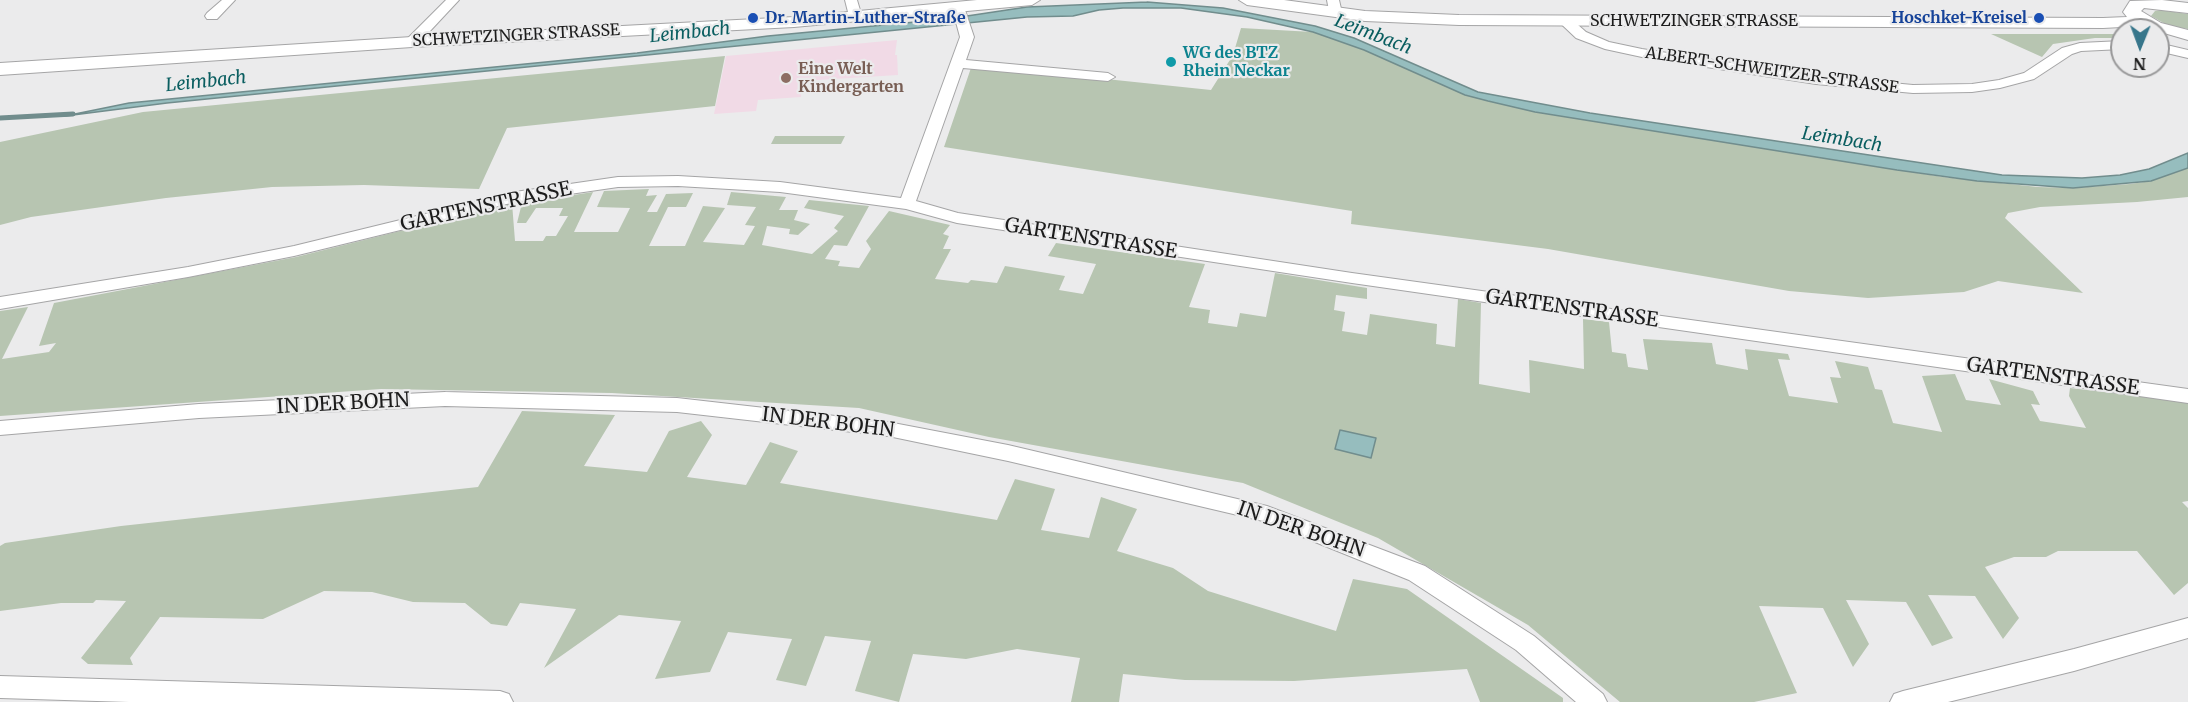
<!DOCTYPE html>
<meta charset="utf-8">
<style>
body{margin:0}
#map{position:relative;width:2188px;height:702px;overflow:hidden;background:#ebebec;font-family:Merriweather,serif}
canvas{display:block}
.north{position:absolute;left:2110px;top:18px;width:60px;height:60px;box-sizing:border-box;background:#ebebec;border:2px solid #989899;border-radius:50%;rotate:181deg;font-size:16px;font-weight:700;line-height:24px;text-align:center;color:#1c1c1c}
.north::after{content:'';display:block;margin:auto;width:21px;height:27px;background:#37768b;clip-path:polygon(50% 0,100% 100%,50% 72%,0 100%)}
</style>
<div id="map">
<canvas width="2188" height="702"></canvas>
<div class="north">N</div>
</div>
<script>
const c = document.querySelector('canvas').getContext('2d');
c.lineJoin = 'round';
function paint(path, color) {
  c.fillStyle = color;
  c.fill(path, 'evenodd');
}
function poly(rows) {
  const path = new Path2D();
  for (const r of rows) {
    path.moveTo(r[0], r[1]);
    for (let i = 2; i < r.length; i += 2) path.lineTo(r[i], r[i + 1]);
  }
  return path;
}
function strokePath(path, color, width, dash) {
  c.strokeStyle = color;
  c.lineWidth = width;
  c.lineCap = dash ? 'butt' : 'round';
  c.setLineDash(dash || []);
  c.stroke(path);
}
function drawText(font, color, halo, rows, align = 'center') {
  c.font = font + ' Merriweather,serif';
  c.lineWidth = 4.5;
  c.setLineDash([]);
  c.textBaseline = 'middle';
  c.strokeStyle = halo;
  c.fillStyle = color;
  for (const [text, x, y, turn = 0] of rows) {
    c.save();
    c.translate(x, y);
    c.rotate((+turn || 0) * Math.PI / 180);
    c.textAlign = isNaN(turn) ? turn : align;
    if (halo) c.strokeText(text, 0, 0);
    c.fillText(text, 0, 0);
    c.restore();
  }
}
const education = poly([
 [897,40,895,55,897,55,898,75,802,81,801,97,758,100,756,111,714,114,726,56]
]);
const green = poly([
 [2161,10,2188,14,2188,29,2169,26,2151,16,2155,11],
 [1241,28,1313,32,1364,50,1465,95,1535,112,1943,177,2038,187,2073,188,2130,184,2151,181,2188,168,2188,197,2137,202,2040,207,2008,213,2005,218,2083,293,1998,281,1964,292,1868,298,1789,291,1548,249,1351,224,1352,211,944,147,972,65,1211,90,1233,55],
 [1991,34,2122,34,2122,38,2095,38,2053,44,2042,57],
 [725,56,715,106,507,128,479,189,364,185,272,187,166,198,31,217,0,225,0,142,143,112],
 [775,136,845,136,841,144,771,144],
 [649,189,646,196,657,195,647,212,657,212,666,194,693,193,686,207,668,207,649,246,685,246,703,206,725,208,703,242,744,245,755,226,745,225,756,207,727,205,731,192,786,197,779,210,798,210,794,220,810,224,798,235,789,234,790,229,767,226,762,245,812,254,838,231,834,228,844,216,804,208,809,200,869,206,847,246,834,245,825,259,840,261,838,266,859,268,871,249,866,241,889,211,950,225,943,234,949,236,943,249,951,249,935,279,968,283,971,280,997,283,1005,266,1065,276,1059,290,1083,294,1096,264,1048,256,1056,243,1205,264,1189,307,1210,310,1208,323,1237,327,1240,313,1266,317,1275,273,1367,288,1367,299,1336,295,1334,310,1345,312,1342,331,1367,335,1370,314,1437,324,1436,344,1455,347,1458,299,1481,303,1479,384,1530,393,1529,360,1584,369,1583,319,1609,322,1612,352,1626,354,1628,367,1648,370,1643,339,1712,343,1716,364,1748,370,1745,349,1788,354,1790,360,1778,359,1789,396,1838,403,1830,377,1841,378,1835,361,1868,367,1875,389,1882,390,1893,423,1942,432,1922,376,1955,374,1966,400,2001,405,1989,379,2033,391,2040,405,2031,404,2040,421,2086,428,2069,396,2070,388,2188,402,2188,501,2182,502,2188,508,2188,583,2174,595,2137,551,2058,551,2046,557,2014,557,1985,567,2019,618,2003,639,1975,596,1928,595,1953,638,1932,646,1906,602,1846,600,1869,644,1853,667,1823,608,1759,606,1797,693,1754,702,1620,702,1528,625,1378,538,1243,483,989,437,859,408,612,393,381,389,0,416,0,311,28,307,2,359,49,352,56,343,39,346,54,303,296,257,512,203,515,241,543,241,546,236,556,236,568,216,559,216,563,208,536,208,526,223,517,223,522,203,593,192,574,232,618,232,630,208,597,207,604,191],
 [522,411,615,415,584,466,647,472,669,431,701,421,712,435,687,477,746,485,770,442,798,451,780,483,997,520,1015,479,1055,489,1041,530,1089,538,1101,497,1137,509,1117,551,1173,568,1208,591,1336,631,1353,579,1407,589,1563,698,1563,702,1480,702,1467,669,1294,681,1185,680,1123,674,1119,702,1071,702,1080,658,1017,649,966,659,913,654,899,702,855,691,871,641,825,636,806,686,776,680,792,639,728,632,710,672,655,679,681,621,619,615,544,668,576,609,520,603,507,626,491,624,465,603,413,602,372,592,324,591,263,619,160,617,130,658,133,665,88,664,81,658,126,601,96,600,93,603,61,603,0,611,0,546,5,543,121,526,478,487]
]);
const water = poly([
 [1147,2,1223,8,1315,26,1354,38,1478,92,1590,113,2002,175,2082,178,2120,175,2149,169,2188,153,2188,168,2151,181,2073,188,1977,181,1897,170,1535,112,1488,101,1465,95,1364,50,1313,32,1247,17,1181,8,1123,8,1099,10,1073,16,1027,17,167,103,65,116,129,103,637,53,768,36,947,19,1027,7,1147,2],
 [1340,430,1376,438,1371,458,1335,449,1340,430]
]);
const stream = poly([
 [0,118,73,114]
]);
const minor = poly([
 [222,0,235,0,217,19,207,19,205,16,207,13,222,0],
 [446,0,459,0,417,45,407,45,405,42,407,39,446,0],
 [845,0,857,0,862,17,860,20,850,20,845,0],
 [1327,0,1339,0,1342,13,1340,16,1330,16,1327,0],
 [958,3,964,7,974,37,966,60,1108,73,1115,77,1108,81,963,68,916,201,958,213,1352,273,2188,389,2188,403,1352,283,957,223,906,209,780,192,678,186,618,187,515,202,294,256,188,277,0,309,0,297,188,267,294,246,515,192,618,177,678,176,780,182,901,198,960,37,952,7,958,3],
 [1564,16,1569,17,1586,32,1609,42,1642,49,1816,76,1913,85,1972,84,1999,80,2024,73,2062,48,2080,43,2122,41,2122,49,2081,51,2072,54,2034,79,2000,88,1972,92,1913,93,1816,84,1642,57,1605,49,1576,38,1557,20,1564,16],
 [2158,43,2188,50,2188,58,2158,51,2158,43],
 [445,392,677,398,888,422,1008,445,1267,506,1425,566,1534,636,1603,694,1607,702,1576,702,1516,650,1409,580,1263,521,1008,461,888,436,677,412,445,406,199,418,0,435,0,421,199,404,445,392],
 [2188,618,2188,638,2074,671,1948,702,1890,702,1894,694,1903,691,2074,649,2188,618],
 [0,676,500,691,509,694,513,702,129,702,0,698,0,676]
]);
const tertiary = poly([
 [977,0,1040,0,1032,5,794,27,412,47,0,75,0,63,412,37,794,17,977,0],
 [1239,0,1284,0,1365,11,1459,15,2103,18,2127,17,2123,12,2130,1,2162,0,2188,3,2188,13,2144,8,2141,11,2161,23,2188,30,2188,40,2140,26,2103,28,1459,25,1365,21,1247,5,1239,0]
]);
const markers = [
 [753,18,6,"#1a4fb4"],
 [2039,18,6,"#1a4fb4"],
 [1171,62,6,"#0f9aa8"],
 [786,78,6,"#8d6e63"]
];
const farTransitnames = [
 ["Dr. Martin-Luther-Straße",765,18],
 ["Hoschket-Kreisel",2027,18,"right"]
];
const farStreetnames = [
 ["SCHWETZINGER STRASSE",1694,21],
 ["SCHWETZINGER STRASSE",516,36,-3],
 ["ALBERT-SCHWEITZER-STRASSE",1772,71,8]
];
const farCulturenames = [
 ["WG des BTZ",1183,53],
 ["Rhein Neckar",1183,71]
];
const farEducationnames = [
 ["Eine Welt",798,69],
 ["Kindergarten",798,87]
];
const farWaternames = [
 ["Leimbach",690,33,-6],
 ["Leimbach",1373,35,21],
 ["Leimbach",206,82,-6],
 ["Leimbach",1842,140,9]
];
const streetNames = [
 ["GARTENSTRASSE",486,207,-12],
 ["GARTENSTRASSE",1091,239,9],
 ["GARTENSTRASSE",1572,309,8],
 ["GARTENSTRASSE",2053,377,8],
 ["IN DER BOHN",343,404,-3],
 ["IN DER BOHN",828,423,7],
 ["IN DER BOHN",1301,530,19]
];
paint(education, '#f1dae6');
paint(green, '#b7c5b1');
paint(water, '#96bdbe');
strokePath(water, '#718d8d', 1.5);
strokePath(stream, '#718d8d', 5);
strokePath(minor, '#a5a5a6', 2);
strokePath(tertiary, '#a5a5a6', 2);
paint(minor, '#fff');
paint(tertiary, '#fff');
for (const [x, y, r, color] of markers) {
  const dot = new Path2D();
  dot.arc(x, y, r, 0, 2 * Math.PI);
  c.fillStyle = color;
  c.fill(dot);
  strokePath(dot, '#ebebec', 2);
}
drawText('bold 16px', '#164399', '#ebebec', farTransitnames, 'left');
drawText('16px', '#1c1c1c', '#ebebec', farStreetnames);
drawText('bold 16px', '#0d838f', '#ebebec', farCulturenames, 'left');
drawText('bold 16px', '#785e54', '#ebebec', farEducationnames, 'left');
drawText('italic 18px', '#0a5e60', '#ebebec', farWaternames);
drawText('20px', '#1c1c1c', '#ebebec', streetNames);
</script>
